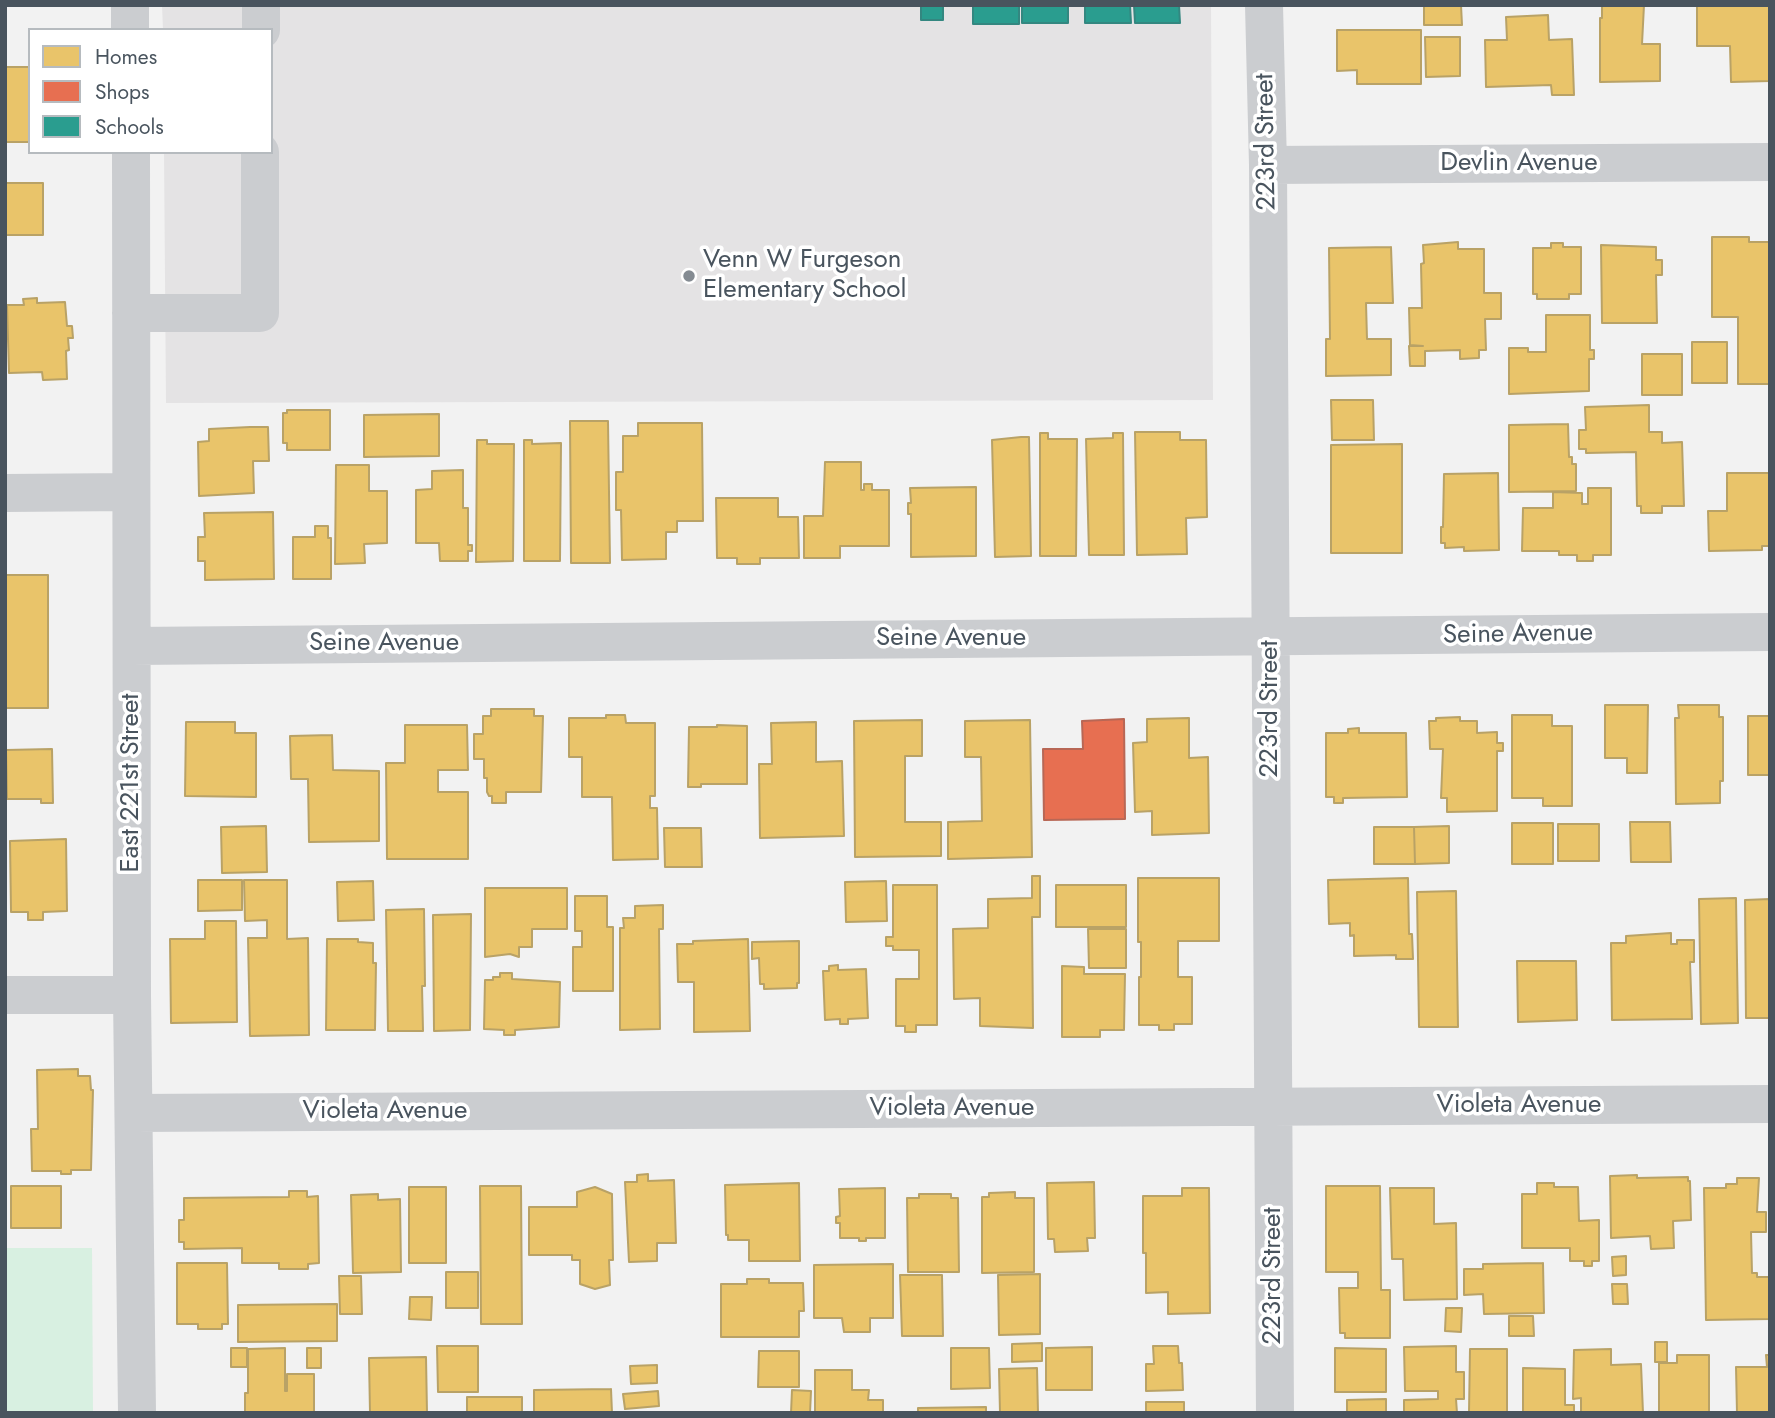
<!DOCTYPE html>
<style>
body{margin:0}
#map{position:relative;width:1775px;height:1418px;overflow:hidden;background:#f2f2f2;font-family:Jost,sans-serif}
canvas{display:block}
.frame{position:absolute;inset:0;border:7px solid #49545e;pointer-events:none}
.legend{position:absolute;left:28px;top:28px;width:245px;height:126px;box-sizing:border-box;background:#fff;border:2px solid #b6bbbf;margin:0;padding:9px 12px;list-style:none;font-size:21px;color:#49545e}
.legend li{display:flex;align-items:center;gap:14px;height:35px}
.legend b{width:35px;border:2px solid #b6bbbf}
</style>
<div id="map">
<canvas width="1775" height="1418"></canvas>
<div class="frame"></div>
<ul class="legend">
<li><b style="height:19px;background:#e9c46a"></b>Homes</li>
<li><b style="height:19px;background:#e76f51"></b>Shops</li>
<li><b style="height:19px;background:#2a9d8f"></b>Schools</li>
</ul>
</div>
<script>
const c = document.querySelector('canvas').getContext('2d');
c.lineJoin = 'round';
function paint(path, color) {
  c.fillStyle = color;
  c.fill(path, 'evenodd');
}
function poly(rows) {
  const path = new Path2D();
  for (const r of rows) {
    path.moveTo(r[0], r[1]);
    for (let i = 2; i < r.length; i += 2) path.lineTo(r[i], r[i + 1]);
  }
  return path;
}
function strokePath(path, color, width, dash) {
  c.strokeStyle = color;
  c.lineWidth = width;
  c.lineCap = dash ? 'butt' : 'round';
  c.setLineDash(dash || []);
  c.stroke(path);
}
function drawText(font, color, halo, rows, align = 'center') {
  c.font = font + ' Jost,sans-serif';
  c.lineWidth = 7;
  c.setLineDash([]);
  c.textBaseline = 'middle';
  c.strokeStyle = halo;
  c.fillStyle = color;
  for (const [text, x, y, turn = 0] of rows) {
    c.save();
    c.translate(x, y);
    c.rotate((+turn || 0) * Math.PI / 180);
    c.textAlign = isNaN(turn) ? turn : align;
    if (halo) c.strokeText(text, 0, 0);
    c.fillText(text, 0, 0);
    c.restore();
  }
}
const education = poly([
 [162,5,1211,5,1213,400,166,403,164,152,271,152,271,30,163,30]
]);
const green = poly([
 [5,1248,92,1248,93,1413,5,1413]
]);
const homes = poly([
 [1424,5,1461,5,1462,25,1424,25,1424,5],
 [1602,5,1644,5,1642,44,1660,44,1660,81,1600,82,1600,18,1602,18,1602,5],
 [1697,5,1770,5,1770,81,1731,82,1730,46,1697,46,1697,5],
 [1548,15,1549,40,1572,39,1574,95,1552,95,1551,85,1486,87,1485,40,1507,40,1506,17,1548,15],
 [1337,30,1421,30,1421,84,1357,84,1357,70,1337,71,1337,30],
 [1425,37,1460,37,1460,76,1426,77,1425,37],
 [5,67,30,67,30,142,5,142,5,67],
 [5,183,43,183,43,235,5,235,5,183],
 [1712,237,1749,237,1749,242,1770,242,1770,384,1738,384,1738,317,1712,317,1712,237],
 [1458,242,1458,249,1484,249,1484,293,1501,293,1501,319,1485,319,1486,350,1479,350,1479,358,1460,359,1460,350,1425,351,1425,366,1410,366,1409,346,1423,346,1410,345,1409,308,1422,308,1421,264,1424,263,1423,245,1458,242],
 [1551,243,1563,243,1563,247,1581,247,1581,294,1569,294,1569,299,1537,299,1537,294,1533,294,1533,248,1551,248,1551,243],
 [1601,245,1656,247,1656,260,1662,260,1662,275,1656,275,1657,323,1602,323,1601,245],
 [1391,247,1393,303,1366,303,1367,339,1391,339,1391,375,1326,376,1326,339,1330,339,1329,248,1391,247],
 [37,298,37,303,65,302,67,326,72,326,73,338,68,338,69,350,66,351,67,379,43,380,42,372,9,373,7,305,24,305,23,299,37,298],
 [1546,315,1590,315,1590,350,1594,350,1594,359,1589,359,1589,391,1509,394,1509,348,1528,348,1528,352,1546,352,1546,315],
 [1692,342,1727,342,1727,383,1692,383,1692,342],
 [1642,354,1682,354,1682,395,1642,395,1642,354],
 [1331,400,1373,400,1374,440,1332,440,1331,400],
 [1649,405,1649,432,1662,432,1662,443,1682,442,1684,506,1662,506,1662,513,1641,513,1641,506,1637,506,1636,452,1586,453,1586,449,1579,449,1579,430,1586,430,1585,407,1649,405],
 [287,410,330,410,330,450,287,450,287,443,283,443,283,413,287,413,287,410],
 [439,414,439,456,364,457,364,415,439,414],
 [570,421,608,421,610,563,571,563,570,421],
 [638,423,702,423,703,521,677,521,677,532,666,532,666,559,622,560,621,510,616,510,616,472,623,472,623,436,638,436,638,423],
 [1568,424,1569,457,1572,457,1572,464,1576,464,1576,491,1509,492,1509,425,1568,424],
 [250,427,268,427,269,461,253,461,254,493,199,496,198,442,209,441,209,429,250,427],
 [1135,432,1180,432,1180,440,1206,440,1207,517,1186,518,1187,554,1137,555,1135,432],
 [1040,433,1048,433,1048,439,1077,439,1076,556,1040,556,1040,433],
 [1113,433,1123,433,1124,555,1089,555,1086,439,1113,438,1113,433],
 [1021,437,1029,437,1031,556,995,557,992,440,1021,437],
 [477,440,487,440,487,444,514,444,513,561,476,562,477,440],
 [524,440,532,440,532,444,561,443,560,561,524,561,524,440],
 [1402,444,1402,553,1331,553,1331,445,1402,444],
 [825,462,861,462,861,490,864,490,864,484,872,484,872,490,889,490,889,546,840,546,840,558,804,558,804,516,823,516,825,462],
 [336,465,369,465,369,491,387,491,387,543,364,544,365,563,335,564,336,465],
 [463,470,463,508,468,508,468,545,472,545,472,551,468,551,468,561,440,561,439,543,416,543,416,490,432,489,432,471,463,470],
 [1498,473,1499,550,1464,551,1464,547,1445,548,1445,543,1441,543,1441,527,1443,527,1444,474,1498,473],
 [1727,473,1770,473,1770,546,1762,546,1762,550,1709,551,1708,511,1727,511,1727,473],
 [976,487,976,556,911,557,911,514,908,514,908,503,911,503,910,488,976,487],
 [1588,488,1611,488,1611,555,1593,555,1593,561,1577,561,1577,555,1559,555,1559,551,1522,551,1523,508,1553,508,1553,492,1582,493,1582,504,1588,504,1588,488],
 [716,498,778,498,778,517,798,517,799,558,760,558,760,564,737,564,737,558,717,558,716,498],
 [273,512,274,579,205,580,205,561,198,561,198,537,205,537,204,513,273,512],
 [315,526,328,526,328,538,331,538,331,579,293,579,293,537,315,537,315,526],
 [6,575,48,575,48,708,6,708,6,575],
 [1605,705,1648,705,1647,773,1627,773,1627,758,1605,758,1605,705],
 [1678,705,1719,705,1719,717,1723,717,1723,781,1720,781,1720,803,1676,804,1675,718,1679,718,1678,705],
 [491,709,534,709,534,716,543,716,541,792,506,792,506,803,492,803,492,796,489,796,487,792,487,778,484,778,484,759,474,759,474,734,483,734,483,716,491,716,491,709],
 [606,715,625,715,626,723,655,723,655,796,650,796,650,808,657,808,658,859,613,860,612,797,582,797,582,757,569,757,569,718,606,718,606,715],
 [1512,715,1552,715,1552,726,1572,726,1572,806,1543,806,1543,798,1512,798,1512,715],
 [1748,716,1770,716,1770,775,1748,775,1748,716],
 [1460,717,1460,721,1477,721,1477,733,1497,732,1497,743,1503,743,1503,751,1497,751,1497,811,1447,812,1447,798,1441,798,1443,749,1430,749,1429,721,1436,721,1436,718,1460,717],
 [1189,718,1189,758,1208,757,1209,833,1152,835,1152,811,1135,812,1133,743,1147,742,1147,719,1189,718],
 [922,720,922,756,905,756,905,822,941,822,941,856,855,857,854,721,922,720],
 [1030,720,1032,857,948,859,948,822,982,821,981,757,965,757,965,721,1030,720],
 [186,722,235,722,235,733,256,733,256,797,185,796,186,722],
 [816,722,816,762,842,761,844,836,760,838,759,764,772,764,771,723,816,722],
 [405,725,467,725,468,770,438,770,438,792,468,792,468,859,387,859,386,763,405,763,405,725],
 [717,725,747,726,747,784,701,784,701,787,688,787,689,727,717,727,717,725],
 [1359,728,1359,733,1406,733,1407,797,1343,798,1343,803,1334,803,1334,797,1326,797,1326,733,1348,733,1348,729,1359,728],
 [332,735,333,770,379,771,379,841,309,842,308,779,291,779,290,736,332,735],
 [52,749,53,803,41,803,41,799,7,799,6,750,52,749],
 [1630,822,1670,822,1671,862,1631,862,1630,822],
 [1512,823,1553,823,1553,864,1512,864,1512,823],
 [1558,824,1599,824,1599,861,1558,861,1558,824],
 [266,826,267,872,222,873,221,827,266,826],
 [1449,826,1449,863,1415,864,1414,827,1449,826],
 [1374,827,1414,827,1415,864,1374,864,1374,827],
 [664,828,701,828,702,867,665,867,664,828],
 [66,839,67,911,43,912,43,920,28,920,28,912,11,912,10,841,66,839],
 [1032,876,1040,876,1040,917,1032,917,1033,1028,980,1026,980,998,954,999,953,929,988,928,988,899,1032,898,1032,876],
 [1138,878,1219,878,1219,941,1178,941,1178,977,1192,977,1192,1024,1174,1024,1174,1030,1159,1030,1159,1025,1139,1025,1139,977,1141,977,1141,942,1138,942,1138,878],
 [1408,878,1409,934,1412,934,1413,959,1396,959,1396,955,1354,956,1354,935,1350,936,1350,923,1329,924,1328,880,1408,878],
 [198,880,242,880,242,910,198,911,198,880],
 [244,880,287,880,287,939,308,938,309,1035,250,1036,248,938,267,938,267,920,245,921,244,880],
 [373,881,374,920,338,921,337,882,373,881],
 [886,881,887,921,846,922,845,882,886,881],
 [893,885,937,885,937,1025,916,1025,916,1032,905,1032,905,1026,896,1026,896,979,919,979,919,950,893,950,893,946,886,946,886,937,893,937,893,885],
 [1056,885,1126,885,1126,927,1056,927,1056,885],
 [485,888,567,888,567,929,532,929,532,947,519,947,519,957,510,954,485,957,485,888],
 [1456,891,1458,1027,1419,1027,1417,892,1456,891],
 [575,896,607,896,607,927,613,927,613,991,573,991,573,947,582,947,582,931,575,931,575,896],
 [1736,898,1738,1023,1701,1024,1699,899,1736,898],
 [1770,899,1770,1018,1746,1018,1745,900,1770,899],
 [663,905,663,929,659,929,660,1029,620,1030,620,928,624,928,623,918,635,918,635,906,663,905],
 [424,909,425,986,422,986,423,1031,388,1031,386,910,424,909],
 [471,914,470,1030,434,1031,433,915,471,914],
 [205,921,236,921,237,1022,171,1023,170,939,205,939,205,921],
 [1088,929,1126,929,1126,968,1089,968,1088,929],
 [1671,933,1671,944,1677,944,1677,940,1694,940,1694,962,1690,962,1692,1019,1612,1020,1611,943,1626,943,1626,936,1671,933],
 [327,939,358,939,358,942,373,943,373,963,376,963,375,1030,326,1030,327,939],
 [748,939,750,1031,694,1032,694,982,678,982,677,944,693,944,693,941,748,939],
 [799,941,799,983,797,983,797,988,764,989,764,984,760,984,759,958,752,959,752,942,799,941],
 [1517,961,1576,961,1577,1020,1518,1022,1517,961],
 [838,965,838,970,866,969,868,1018,848,1019,848,1024,840,1024,840,1019,825,1020,823,971,829,971,829,966,838,965],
 [1062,966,1084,967,1084,974,1125,974,1124,1030,1100,1030,1100,1037,1062,1037,1062,966],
 [500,973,512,973,512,979,560,982,559,1027,515,1030,515,1035,504,1035,504,1030,484,1029,485,980,493,980,493,977,500,977,500,973],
 [78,1069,78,1076,90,1076,91,1090,93,1090,91,1170,71,1170,71,1174,61,1174,61,1171,32,1171,31,1129,38,1129,37,1070,78,1069],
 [648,1174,648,1181,674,1180,676,1243,657,1243,657,1261,629,1262,625,1182,637,1182,637,1175,648,1174],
 [1637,1175,1637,1178,1688,1177,1688,1181,1690,1181,1691,1220,1673,1221,1674,1248,1651,1249,1650,1236,1611,1238,1610,1176,1637,1175],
 [1737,1178,1759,1178,1757,1212,1766,1212,1766,1232,1751,1232,1752,1273,1757,1273,1757,1277,1770,1277,1770,1319,1706,1320,1704,1188,1726,1188,1726,1184,1737,1184,1737,1178],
 [1094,1182,1095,1238,1087,1238,1088,1251,1055,1252,1054,1239,1048,1239,1047,1183,1094,1182],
 [799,1183,800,1261,749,1261,749,1240,728,1240,728,1235,726,1235,725,1185,799,1183],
 [1537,1183,1554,1183,1554,1187,1578,1187,1579,1221,1599,1220,1599,1261,1592,1261,1592,1266,1584,1266,1584,1261,1570,1261,1570,1248,1522,1248,1522,1194,1537,1194,1537,1183],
 [11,1186,61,1186,61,1228,11,1228,11,1186],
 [480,1186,521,1186,522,1324,481,1324,480,1186],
 [1326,1186,1380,1186,1381,1290,1390,1290,1390,1338,1345,1338,1345,1333,1340,1333,1339,1288,1358,1288,1358,1272,1326,1272,1326,1186],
 [409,1187,446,1187,446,1263,409,1263,409,1187],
 [595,1187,612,1194,613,1260,609,1260,610,1285,595,1289,580,1284,580,1260,572,1260,572,1255,529,1255,529,1207,577,1207,577,1192,595,1187],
 [885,1188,885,1238,866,1238,866,1241,859,1241,859,1238,840,1238,840,1223,836,1223,836,1217,840,1216,839,1189,885,1188],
 [1182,1188,1209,1188,1210,1313,1168,1314,1168,1292,1146,1293,1146,1253,1143,1253,1143,1196,1182,1196,1182,1188],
 [1390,1188,1434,1188,1434,1224,1456,1223,1457,1299,1404,1300,1403,1259,1392,1259,1390,1188],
 [289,1191,307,1191,307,1197,318,1196,319,1263,308,1264,308,1269,279,1269,279,1263,242,1263,242,1248,184,1249,184,1242,179,1242,179,1220,184,1220,184,1198,289,1197,289,1191],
 [1015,1192,1015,1198,1034,1198,1034,1272,982,1273,982,1197,989,1197,989,1193,1015,1192],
 [378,1194,378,1200,400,1199,401,1272,353,1273,351,1195,378,1194],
 [919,1194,951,1194,951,1198,958,1198,959,1272,908,1272,907,1198,919,1198,919,1194],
 [1626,1256,1626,1275,1613,1276,1612,1257,1626,1256],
 [177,1263,227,1263,228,1324,222,1324,222,1329,198,1329,198,1324,177,1324,177,1263],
 [1543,1263,1544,1313,1484,1314,1483,1294,1464,1295,1464,1269,1483,1269,1483,1264,1543,1263],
 [893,1264,893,1318,870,1318,870,1332,844,1332,842,1318,814,1318,814,1265,893,1264],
 [446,1272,478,1272,478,1308,446,1308,446,1272],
 [1040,1274,1040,1334,999,1335,998,1275,1040,1274],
 [900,1275,942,1275,943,1336,902,1336,900,1275],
 [339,1276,361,1276,362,1314,340,1314,339,1276],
 [747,1279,769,1279,769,1283,803,1283,804,1311,799,1311,799,1337,721,1337,721,1284,747,1284,747,1279],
 [1612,1284,1627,1284,1628,1304,1613,1304,1612,1284],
 [410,1297,432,1297,431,1320,409,1319,410,1297],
 [337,1304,337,1341,238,1342,238,1305,337,1304],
 [1446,1308,1462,1308,1461,1332,1445,1331,1446,1308],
 [1509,1316,1533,1316,1534,1336,1509,1336,1509,1316],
 [1655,1342,1667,1342,1667,1362,1655,1362,1655,1342],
 [1042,1343,1042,1361,1012,1362,1012,1344,1042,1343],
 [437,1346,478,1346,478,1392,438,1392,437,1346],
 [1153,1346,1178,1346,1179,1363,1182,1363,1183,1390,1146,1391,1146,1364,1154,1364,1153,1346],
 [1456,1346,1456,1372,1464,1372,1464,1399,1456,1399,1457,1413,1404,1413,1404,1400,1438,1399,1438,1391,1405,1391,1404,1347,1456,1346],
 [1092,1347,1092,1390,1046,1390,1046,1348,1092,1347],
 [231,1348,247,1348,247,1367,231,1367,231,1348],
 [285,1348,285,1391,287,1391,287,1374,314,1374,314,1413,245,1413,245,1393,248,1393,248,1349,285,1348],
 [307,1348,321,1348,321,1368,307,1368,307,1348],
 [951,1348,989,1348,990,1388,951,1389,951,1348],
 [1335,1348,1386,1349,1386,1392,1335,1392,1335,1348],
 [1470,1349,1507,1349,1507,1413,1469,1413,1470,1349],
 [1611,1349,1611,1365,1641,1364,1643,1413,1581,1413,1581,1398,1573,1399,1574,1350,1611,1349],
 [759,1351,799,1351,799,1387,758,1387,759,1351],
 [1677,1355,1709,1355,1709,1413,1659,1413,1659,1363,1677,1363,1677,1355],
 [1766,1355,1770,1355,1770,1413,1737,1413,1736,1367,1767,1367,1766,1355],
 [426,1357,427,1413,370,1413,369,1358,426,1357],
 [657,1365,657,1383,631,1384,630,1366,657,1365],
 [1037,1368,1038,1413,1000,1413,999,1369,1037,1368],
 [1523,1368,1565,1369,1565,1405,1574,1405,1574,1413,1523,1413,1523,1368],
 [815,1370,852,1370,852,1390,869,1390,868,1400,883,1400,883,1413,815,1413,815,1370],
 [611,1389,612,1413,534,1413,534,1390,611,1389],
 [792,1390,811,1391,810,1413,791,1413,792,1390],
 [658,1391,659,1406,625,1409,623,1394,658,1391],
 [467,1397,522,1397,522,1413,467,1413,467,1397],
 [1386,1399,1386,1413,1347,1413,1347,1400,1386,1399],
 [1146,1402,1184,1402,1184,1413,1146,1413,1146,1402],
 [986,1407,986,1413,918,1413,918,1408,986,1407]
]);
const shops = poly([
 [1124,719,1125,819,1044,820,1043,749,1083,749,1082,721,1124,719]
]);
const schools = poly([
 [921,5,943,5,943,20,921,20,921,5],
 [973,5,1019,5,1019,24,973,24,973,5],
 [1022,5,1068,5,1068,23,1022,23,1022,5],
 [1085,5,1130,5,1131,23,1085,23,1085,5],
 [1134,5,1179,5,1180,23,1135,23,1134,5]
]);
const minor = poly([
 [130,5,130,30],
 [1264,5,1268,165,1275,1413],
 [261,30,261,5],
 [131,152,132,995,137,1413],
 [1268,165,1770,162],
 [131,313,260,313,260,152],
 [5,493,131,492],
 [132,646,1770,632],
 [5,995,132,995],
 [134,1113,1770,1104]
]);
const markers = [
 [689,276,7,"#848b92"]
];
const streetNames = [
 ["223rd Street",1267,142,-91],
 ["Devlin Avenue",1519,164],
 ["Seine Avenue",1518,635,-1],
 ["Seine Avenue",951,639],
 ["Seine Avenue",384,644],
 ["223rd Street",1271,709,-90],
 ["East 221st Street",132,783,-90],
 ["Violeta Avenue",1519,1106],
 ["Violeta Avenue",952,1109],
 ["Violeta Avenue",385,1112],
 ["223rd Street",1274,1276,-90]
];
const poiNames = [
 ["Venn W Furgeson",703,261],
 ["Elementary School",703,291]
];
paint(education, '#e4e3e4');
paint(green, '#d8f0e1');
paint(homes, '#e9c46a');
strokePath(homes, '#b9a266', 2);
paint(shops, '#e76f51');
strokePath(shops, '#b86755', 2);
paint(schools, '#2a9d8f');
strokePath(schools, '#338780', 2);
strokePath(minor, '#cbcdd0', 38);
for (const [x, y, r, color] of markers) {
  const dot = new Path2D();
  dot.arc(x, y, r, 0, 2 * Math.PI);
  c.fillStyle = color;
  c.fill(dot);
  strokePath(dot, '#fff', 2.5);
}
drawText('26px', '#49545e', '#fff', streetNames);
drawText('26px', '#49545e', '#fff', poiNames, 'left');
</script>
